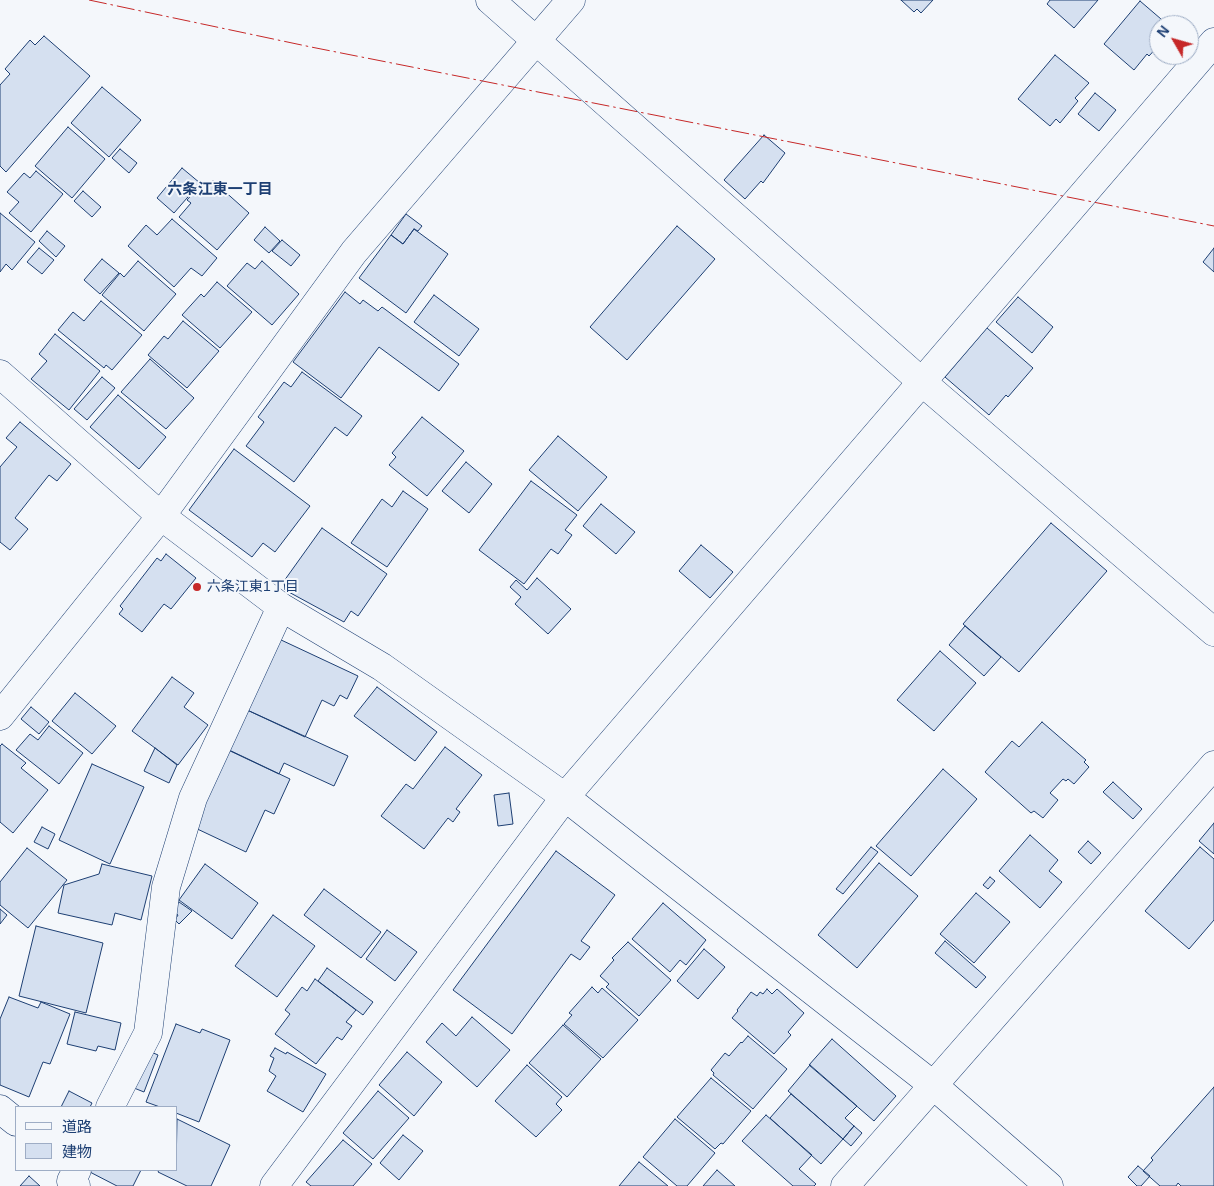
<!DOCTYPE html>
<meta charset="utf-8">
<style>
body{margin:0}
#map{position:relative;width:1214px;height:1186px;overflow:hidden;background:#f4f7fb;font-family:Helvetica,"Noto Sans JP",sans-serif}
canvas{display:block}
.legend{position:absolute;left:15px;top:1106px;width:162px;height:65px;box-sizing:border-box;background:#f4f7fb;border:1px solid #9eadc5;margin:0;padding:6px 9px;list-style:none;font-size:15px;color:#1d3f73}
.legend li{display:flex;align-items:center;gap:10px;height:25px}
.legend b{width:25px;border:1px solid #9eadc5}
.north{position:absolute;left:1149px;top:15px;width:50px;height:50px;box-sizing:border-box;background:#f4f7fb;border:1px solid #9eadc5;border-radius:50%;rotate:308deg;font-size:14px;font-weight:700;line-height:20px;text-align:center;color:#1d3f73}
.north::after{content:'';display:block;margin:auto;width:18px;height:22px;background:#c62828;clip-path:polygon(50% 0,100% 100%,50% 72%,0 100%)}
</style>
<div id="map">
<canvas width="1214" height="1186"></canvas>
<ul class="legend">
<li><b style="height:6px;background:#f4f7fb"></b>道路</li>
<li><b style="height:14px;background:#d5e0f0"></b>建物</li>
</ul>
<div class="north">N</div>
</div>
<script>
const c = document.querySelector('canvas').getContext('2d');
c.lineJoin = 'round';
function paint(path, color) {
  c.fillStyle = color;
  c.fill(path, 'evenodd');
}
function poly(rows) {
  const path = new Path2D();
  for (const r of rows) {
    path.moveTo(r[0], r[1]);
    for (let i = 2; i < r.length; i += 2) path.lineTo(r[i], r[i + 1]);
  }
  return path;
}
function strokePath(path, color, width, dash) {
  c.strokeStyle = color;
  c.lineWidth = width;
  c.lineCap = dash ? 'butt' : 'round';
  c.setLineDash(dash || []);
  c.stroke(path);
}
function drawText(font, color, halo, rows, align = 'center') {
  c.font = font + ' Helvetica,"Noto Sans JP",sans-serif';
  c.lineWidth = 4;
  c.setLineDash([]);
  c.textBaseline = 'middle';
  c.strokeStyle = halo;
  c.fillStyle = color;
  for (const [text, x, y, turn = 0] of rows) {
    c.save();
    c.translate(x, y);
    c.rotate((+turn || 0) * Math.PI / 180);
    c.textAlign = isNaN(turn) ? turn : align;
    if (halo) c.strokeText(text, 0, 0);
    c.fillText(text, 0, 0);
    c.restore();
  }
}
const building = poly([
 [901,0,933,0,921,13,917,9,914,12,901,0],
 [1050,0,1098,0,1074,28,1047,4,1050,0],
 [1140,1,1168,25,1159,25,1159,45,1149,56,1147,54,1134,70,1104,44,1140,1],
 [44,36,90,76,6,172,0,166,0,85,10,74,5,69,30,40,35,45,44,36],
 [1055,55,1089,83,1075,98,1078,101,1060,123,1056,119,1050,126,1018,99,1055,55],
 [102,87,141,120,109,157,71,123,102,87],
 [1095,93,1116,110,1099,131,1078,114,1095,93],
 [68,127,105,159,72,198,35,166,68,127],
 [764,135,785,153,763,183,761,181,745,199,724,180,764,135],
 [120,149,137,163,129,173,112,158,120,149],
 [182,168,200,183,174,213,157,198,182,168],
 [36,171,63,194,31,232,9,213,19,202,7,192,24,173,30,178,36,171],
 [213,181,249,213,217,250,179,217,191,203,187,200,202,183,207,188,213,181],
 [83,191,101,207,92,217,74,201,83,191],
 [0,213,35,242,12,270,6,264,0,272,0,213],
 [406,214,422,226,418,231,414,229,403,244,391,235,406,214],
 [172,219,217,258,202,276,191,268,174,287,128,246,146,225,157,235,172,219],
 [677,226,715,259,627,360,590,327,677,226],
 [265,227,280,241,269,253,254,240,265,227],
 [414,229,448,254,406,313,359,278,391,235,403,244,414,229],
 [47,231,65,246,56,257,39,241,47,231],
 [282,240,300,255,291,266,272,251,282,240],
 [39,248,54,260,42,274,27,262,39,248],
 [1214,248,1214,272,1203,262,1214,248],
 [102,259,119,273,100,294,84,280,102,259],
 [138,261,176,294,144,331,102,295,120,273,124,277,138,261],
 [262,261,299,294,272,325,227,286,247,263,255,269,262,261],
 [217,282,252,312,220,348,182,315,201,294,204,297,217,282],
 [345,292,360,304,363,300,378,311,382,307,459,364,439,391,379,347,341,398,293,362,345,292],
 [434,295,479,329,459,356,414,322,434,295],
 [1018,297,1053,327,1032,353,996,322,1018,297],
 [101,301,142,335,112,370,106,365,104,368,58,330,73,312,84,321,101,301],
 [183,321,219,351,187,388,148,355,164,336,168,339,183,321],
 [987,328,1033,368,1008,397,1006,395,989,415,945,377,987,328],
 [55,334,100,371,69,410,31,379,47,361,39,354,55,334],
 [150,359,194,398,166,429,121,392,150,359],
 [302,372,362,416,347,436,335,427,294,482,246,446,264,422,258,417,284,382,291,387,302,372],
 [102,377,115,388,87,420,74,409,102,377],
 [118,395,166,437,139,469,90,427,118,395],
 [422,417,464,451,427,496,389,465,396,457,392,453,422,417],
 [20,422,71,464,57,481,49,475,15,518,28,529,10,550,0,542,0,467,17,447,6,438,20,422],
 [558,436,607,477,578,511,529,470,558,436],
 [234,449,310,506,275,552,263,543,252,557,189,510,234,449],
 [466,462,492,484,469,513,442,491,466,462],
 [531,481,577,515,565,530,572,535,558,554,551,549,524,584,479,550,531,481],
 [403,491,428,509,387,567,351,543,382,499,392,507,403,491],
 [601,504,635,532,616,554,583,526,601,504],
 [1051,523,1107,571,1019,672,963,624,1051,523],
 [322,528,387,574,358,616,351,611,344,622,285,590,284,581,322,528],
 [701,545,733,572,710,598,679,571,701,545],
 [166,554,196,578,171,609,164,604,142,632,119,614,123,609,120,606,157,558,161,561,166,554],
 [537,578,571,609,548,634,515,604,521,597,510,587,516,580,527,590,537,578],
 [965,626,1001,657,984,676,949,645,965,626],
 [279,639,358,676,347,699,340,695,334,706,322,700,305,737,247,710,279,639],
 [940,651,976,683,934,731,897,700,940,651],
 [172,677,194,693,184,707,208,725,178,765,132,731,172,677],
 [377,687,437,732,415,761,354,716,377,687],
 [75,693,116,726,92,754,52,721,75,693],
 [31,707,49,722,39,734,21,719,31,707],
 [245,709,348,756,334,786,284,763,279,774,226,749,245,709],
 [1042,722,1086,760,1084,762,1089,767,1074,784,1068,779,1066,781,1063,779,1050,793,1058,800,1043,818,1034,811,1031,813,985,772,1012,741,1019,747,1042,722],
 [49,726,83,753,59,784,16,750,30,734,38,740,49,726],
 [2,744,26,763,21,768,48,790,13,833,0,822,0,746,2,744],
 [445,747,482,775,456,809,460,812,453,822,448,818,424,849,381,816,406,784,413,789,445,747],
 [155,748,177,765,169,783,144,771,155,748],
 [227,749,290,779,274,814,265,810,246,852,191,826,227,749],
 [92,764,144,787,110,864,59,840,92,764],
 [943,769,977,799,911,876,876,846,943,769],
 [1113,782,1142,809,1133,819,1103,792,1113,782],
 [509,793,513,824,498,826,494,795,509,793],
 [1214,823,1214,854,1199,841,1214,823],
 [42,827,55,834,48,849,34,842,42,827],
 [1030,835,1058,860,1049,871,1062,882,1040,908,999,871,1030,835],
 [1088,841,1101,853,1091,864,1078,852,1088,841],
 [871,847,878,852,843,894,836,889,871,847],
 [1200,847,1214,859,1214,920,1189,949,1145,911,1200,847],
 [27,848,67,880,28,928,0,905,0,882,27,848],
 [556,851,615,895,581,941,590,947,580,960,571,954,512,1034,453,990,556,851],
 [879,863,918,896,857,968,818,935,879,863],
 [102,864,152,876,141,920,115,913,112,925,58,913,64,885,99,874,102,864],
 [205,864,258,903,232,939,179,900,205,864],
 [990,877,995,881,988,889,983,885,990,877],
 [324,889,381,932,361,958,304,915,324,889],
 [976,893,1010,922,974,963,940,934,976,893],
 [179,902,192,911,179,924,175,920,178,915,172,911,179,902],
 [663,903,706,940,686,965,680,960,670,972,632,939,663,903],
 [0,909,7,915,0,924,0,909],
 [273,915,315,946,277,997,235,966,273,915],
 [36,926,103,943,86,1013,19,996,36,926],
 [387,930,417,952,395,981,366,959,387,930],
 [945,941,986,977,976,988,935,953,945,941],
 [628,942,671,980,639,1016,606,987,609,984,600,976,614,960,612,958,628,942],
 [704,949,725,967,698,999,677,981,704,949],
 [327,968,373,1002,363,1015,318,981,327,968],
 [315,979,356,1010,346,1022,352,1026,342,1040,337,1037,316,1064,275,1034,290,1014,285,1010,302,987,307,991,315,979],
 [592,987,598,993,602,988,638,1020,603,1058,564,1024,572,1015,569,1013,592,987],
 [767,989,772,994,777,989,804,1013,788,1032,791,1035,774,1054,732,1018,738,1011,737,1010,751,992,757,996,760,992,763,994,767,989],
 [9,997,38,1008,41,1002,70,1014,50,1064,43,1062,29,1097,0,1085,0,1019,9,997],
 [75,1012,121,1023,115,1050,98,1046,96,1051,67,1044,75,1012],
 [472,1017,510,1050,477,1087,426,1042,442,1023,456,1036,472,1017],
 [176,1024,200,1033,202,1029,230,1040,199,1122,176,1113,176,1107,160,1107,146,1102,176,1024],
 [563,1025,601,1059,567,1097,529,1063,563,1025],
 [748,1036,787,1069,753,1109,713,1075,714,1073,711,1070,725,1053,729,1056,741,1042,742,1043,748,1036],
 [832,1039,896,1096,874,1121,809,1065,832,1039],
 [142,1048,158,1055,144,1092,124,1084,142,1048],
 [275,1048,286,1054,287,1052,326,1074,303,1112,267,1091,276,1076,269,1071,274,1058,270,1056,275,1048],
 [407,1052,442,1082,414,1116,379,1085,407,1052],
 [527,1065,562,1097,556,1104,562,1110,536,1137,495,1101,527,1065],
 [810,1065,857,1106,845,1118,854,1126,843,1139,788,1091,810,1065],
 [711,1078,751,1111,723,1144,721,1143,715,1149,677,1117,711,1078],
 [1214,1087,1214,1186,1181,1186,1178,1183,1176,1186,1160,1186,1143,1171,1153,1160,1151,1158,1214,1087],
 [69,1091,92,1103,90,1107,61,1107,69,1091],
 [378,1091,409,1118,373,1159,343,1133,378,1091],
 [791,1094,843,1139,821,1164,770,1118,791,1094],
 [766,1115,812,1155,799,1169,816,1184,814,1186,793,1186,742,1141,766,1115],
 [177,1119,230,1145,211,1186,187,1186,158,1172,159,1170,176,1170,177,1119],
 [675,1119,715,1153,687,1186,677,1186,643,1157,675,1119],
 [854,1126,862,1133,851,1146,843,1139,854,1126],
 [403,1135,423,1151,399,1180,380,1163,403,1135],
 [343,1140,372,1164,353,1186,311,1186,306,1182,343,1140],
 [639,1162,668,1186,619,1186,639,1162],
 [1138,1166,1150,1176,1141,1186,1137,1186,1128,1177,1138,1166],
 [86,1170,141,1170,133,1186,117,1186,86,1170],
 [717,1170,735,1186,703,1186,717,1170],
 [29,1176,40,1186,20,1186,29,1176]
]);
const minor = poly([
 [490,0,922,382,1214,632],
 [0,374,161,516,281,607,382,667,565,797,933,1085,1049,1186],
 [0,716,161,516,354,252,571,0],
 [110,1107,148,1033,166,887,193,798,281,607],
 [0,1109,16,1122],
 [76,1186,71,1181,77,1170],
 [274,1186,565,797,1214,42],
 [845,1186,1214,765]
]);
const power = poly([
 [89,0,311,47,1214,226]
]);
const markers = [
 [197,587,5,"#c62828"]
];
const poiNames = [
 ["六条江東1丁目",207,587]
];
const neighbourhoodNames = [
 ["六条江東一丁目",220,190]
];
paint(building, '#d5e0f0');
strokePath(building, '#1d3f73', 1);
strokePath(minor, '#1d3f73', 29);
strokePath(minor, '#f4f7fb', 28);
strokePath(power, '#c62828', 1, [18, 4, 2.5, 4]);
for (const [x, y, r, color] of markers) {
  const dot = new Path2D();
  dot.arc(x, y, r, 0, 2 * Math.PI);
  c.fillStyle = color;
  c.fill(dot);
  strokePath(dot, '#f4f7fb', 2);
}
drawText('14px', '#1d3f73', '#f4f7fb', poiNames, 'left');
drawText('bold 15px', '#1d3f73', '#f4f7fb', neighbourhoodNames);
</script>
